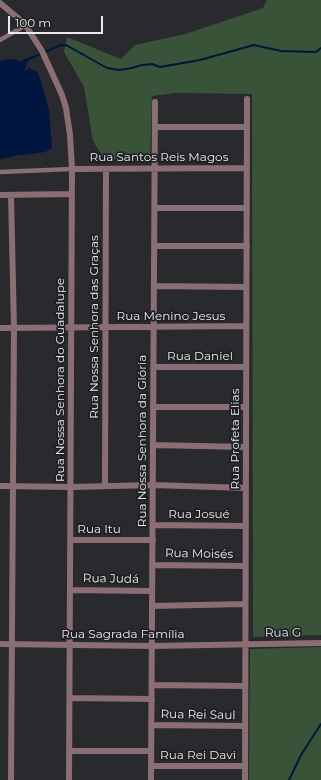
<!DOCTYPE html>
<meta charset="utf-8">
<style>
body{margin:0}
#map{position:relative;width:321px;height:780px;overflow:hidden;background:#282a2e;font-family:Montserrat,sans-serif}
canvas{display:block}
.scale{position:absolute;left:8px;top:16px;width:95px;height:18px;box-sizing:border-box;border:2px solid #e9eaed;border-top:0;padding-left:5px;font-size:12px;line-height:14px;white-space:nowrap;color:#e9eaed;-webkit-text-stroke:3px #1f2024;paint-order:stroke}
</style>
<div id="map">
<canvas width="321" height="780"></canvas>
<div class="scale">100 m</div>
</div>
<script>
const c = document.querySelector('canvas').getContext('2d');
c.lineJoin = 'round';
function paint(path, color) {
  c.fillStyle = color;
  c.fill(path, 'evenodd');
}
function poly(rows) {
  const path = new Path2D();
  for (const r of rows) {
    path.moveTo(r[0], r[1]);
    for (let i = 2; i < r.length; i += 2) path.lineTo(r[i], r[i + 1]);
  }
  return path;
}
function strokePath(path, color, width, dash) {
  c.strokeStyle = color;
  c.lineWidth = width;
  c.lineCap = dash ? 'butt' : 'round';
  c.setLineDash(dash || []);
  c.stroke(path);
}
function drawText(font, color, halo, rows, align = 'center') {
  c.font = font + ' Montserrat,sans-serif';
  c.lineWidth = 3.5;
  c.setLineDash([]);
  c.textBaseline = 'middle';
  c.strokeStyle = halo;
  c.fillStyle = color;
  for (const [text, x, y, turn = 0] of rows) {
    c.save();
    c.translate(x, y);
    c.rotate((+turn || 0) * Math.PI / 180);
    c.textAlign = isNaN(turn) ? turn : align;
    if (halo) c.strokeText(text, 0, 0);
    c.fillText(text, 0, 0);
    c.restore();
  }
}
const green = poly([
 [267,0,321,0,321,635,253,637,252,94,176,93,152,96,150,162,104,159,93,141,84,87,64,52,67,37,121,59,135,45,185,34,263,8],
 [321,647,321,780,249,780,250,649]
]);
const water = poly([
 [33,56,33,58,28,61,24,71,29,68,37,72,40,78,49,110,52,148,45,152,23,155,16,155,12,157,0,159,0,61,11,59,20,61]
]);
const stream = poly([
 [31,58,61,45,66,45,107,68,119,70,132,68,142,65,152,64,160,67,200,60,254,45,281,51,316,52,321,48],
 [289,780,301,755,321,724]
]);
const pedestrian = poly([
 [0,40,26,25],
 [0,172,72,169]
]);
const minor = poly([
 [0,3,24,23,42,51,62,95,66,108,70,135,72,169,69,780],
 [155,127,247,127],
 [72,169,247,168],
 [0,195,72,194],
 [155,208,247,208],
 [154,246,247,246],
 [154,286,246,287],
 [0,328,246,326],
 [154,367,246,367],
 [153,407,246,407],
 [153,445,246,447],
 [105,485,106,169],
 [0,486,71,487,153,485,246,488],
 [153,525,246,526],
 [70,540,153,540],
 [152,565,245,566],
 [70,590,152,591],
 [152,606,245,604],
 [0,644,152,646,321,643],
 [152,685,245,686],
 [70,698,152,699],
 [151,725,245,726],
 [69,751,151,751],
 [151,766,245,766],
 [11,780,14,328,11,195],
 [151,780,155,102],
 [245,780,247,99]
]);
const streetNames = [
 ["Rua Santos Reis Magos",159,157],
 ["Rua Menino Jesus",171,316],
 ["Rua Nossa Senhora das Graças",94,327,-90],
 ["Rua Daniel",200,356],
 ["Rua Nossa Senhora do Guadalupe",60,380,-90],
 ["Rua Profeta Elias",235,439,-90],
 ["Rua Nossa Senhora da Glória",142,441,-90],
 ["Rua Josué",199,514],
 ["Rua Itu",99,529],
 ["Rua Moisés",199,554,1],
 ["Rua Judá",111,579,1],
 ["Rua G",283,633,-1],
 ["Rua Sagrada Família",123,634],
 ["Rua Rei Saul",198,715,1],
 ["Rua Rei Davi",198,755]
];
paint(green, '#385338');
paint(water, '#00163f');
strokePath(stream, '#00163f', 2);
strokePath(pedestrian, '#8b6e74', 4.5);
strokePath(minor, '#8b6e74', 6);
drawText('12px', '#e9eaed', '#1f2024', streetNames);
</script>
